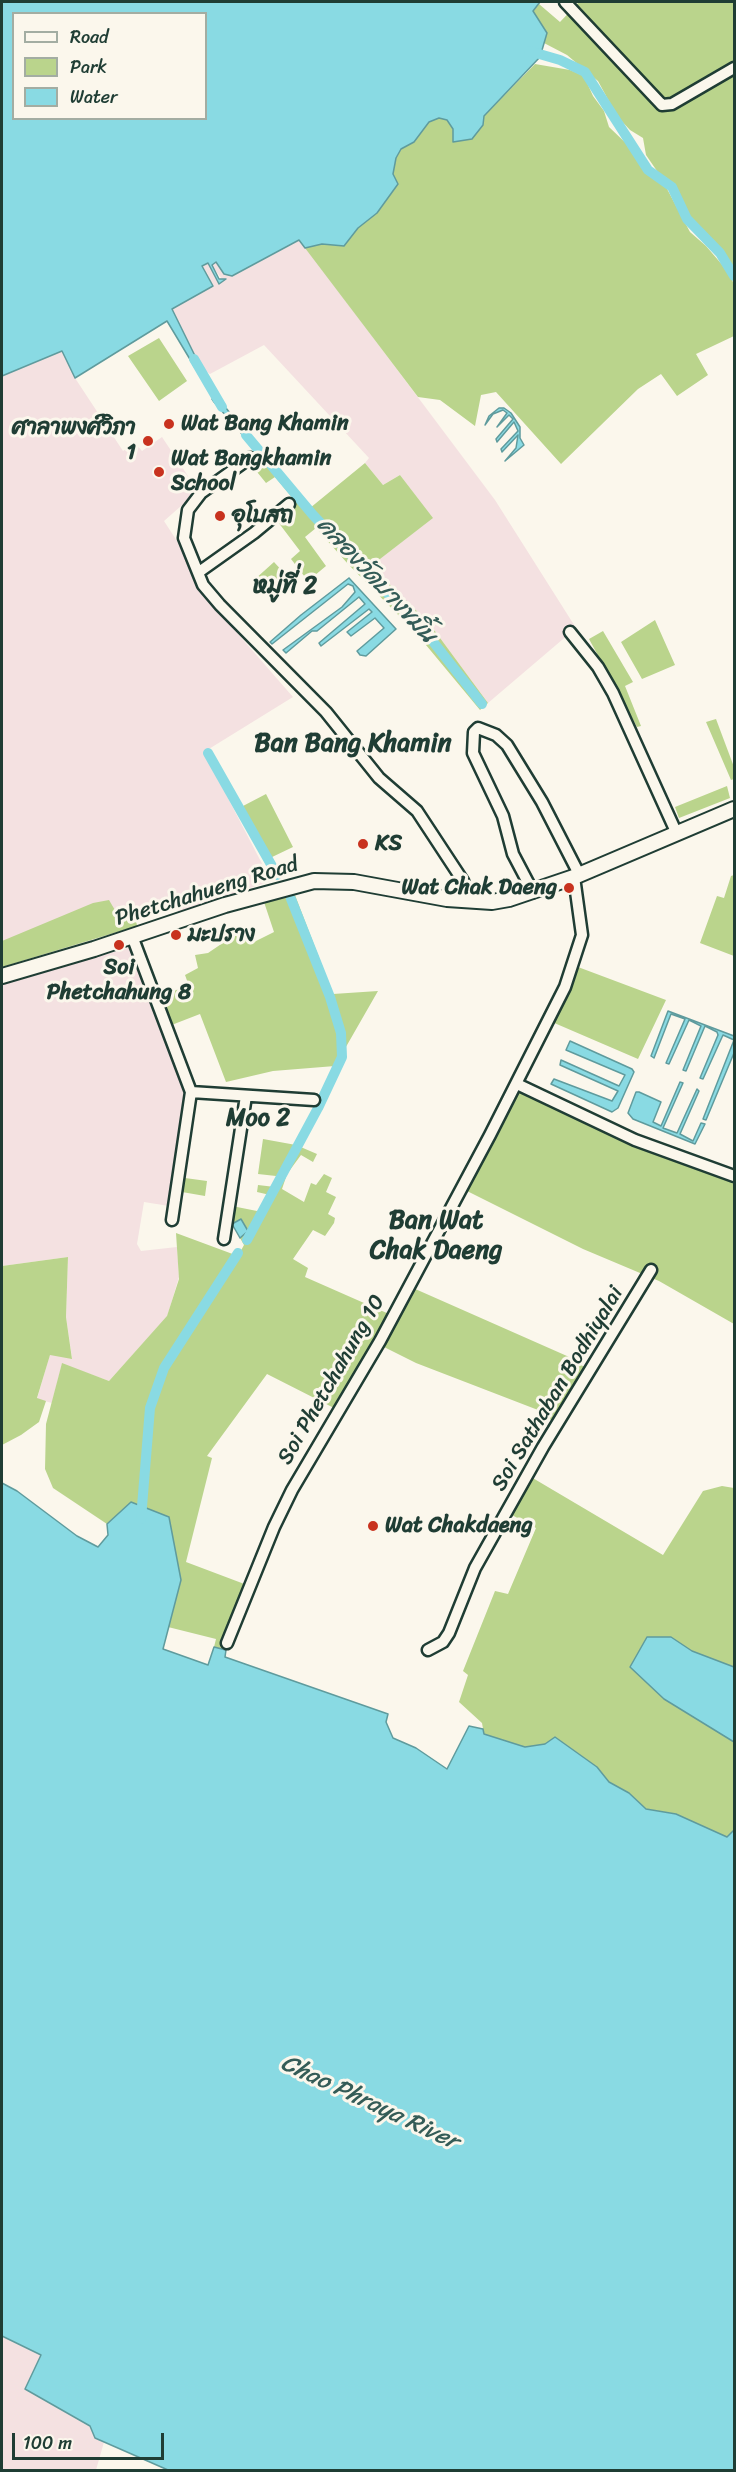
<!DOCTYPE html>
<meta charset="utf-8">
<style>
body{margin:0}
#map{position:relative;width:736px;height:2472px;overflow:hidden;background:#fbf7ec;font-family:Sriracha,sans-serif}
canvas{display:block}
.frame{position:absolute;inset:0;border:3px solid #1f3d34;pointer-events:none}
.legend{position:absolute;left:12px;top:12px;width:195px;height:108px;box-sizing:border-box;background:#fbf7ec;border:2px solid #a3ada2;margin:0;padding:8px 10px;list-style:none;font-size:18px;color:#1f3d34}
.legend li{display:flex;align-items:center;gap:12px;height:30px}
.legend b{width:30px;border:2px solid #a3ada2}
.scale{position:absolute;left:12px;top:2433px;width:152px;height:27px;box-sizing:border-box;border:3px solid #1f3d34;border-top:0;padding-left:8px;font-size:18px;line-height:21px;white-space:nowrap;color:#1f3d34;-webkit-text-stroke:4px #fbf7ec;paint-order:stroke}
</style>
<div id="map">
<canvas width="736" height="2472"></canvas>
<div class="frame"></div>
<ul class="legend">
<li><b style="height:8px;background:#fbf7ec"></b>Road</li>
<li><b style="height:16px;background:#bad48c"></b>Park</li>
<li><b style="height:16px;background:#89dae3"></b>Water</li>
</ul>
<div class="scale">100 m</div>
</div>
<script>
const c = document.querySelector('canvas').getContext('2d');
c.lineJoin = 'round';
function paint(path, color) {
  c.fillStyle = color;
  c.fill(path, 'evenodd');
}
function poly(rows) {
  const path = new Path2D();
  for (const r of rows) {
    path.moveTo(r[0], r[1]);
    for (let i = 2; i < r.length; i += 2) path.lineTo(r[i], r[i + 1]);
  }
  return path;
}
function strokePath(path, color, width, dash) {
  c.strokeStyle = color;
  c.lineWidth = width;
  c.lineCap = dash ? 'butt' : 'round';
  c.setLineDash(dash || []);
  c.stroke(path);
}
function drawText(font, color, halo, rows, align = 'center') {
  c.font = font + ' Sriracha,"Playpen Sans Thai",sans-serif';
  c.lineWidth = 6;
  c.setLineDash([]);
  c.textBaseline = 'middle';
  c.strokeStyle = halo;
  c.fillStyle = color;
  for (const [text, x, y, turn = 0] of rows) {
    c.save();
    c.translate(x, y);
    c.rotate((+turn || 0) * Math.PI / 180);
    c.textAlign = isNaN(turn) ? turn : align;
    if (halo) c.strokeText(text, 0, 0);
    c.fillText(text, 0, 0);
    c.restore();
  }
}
const built = poly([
 [300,240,495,500,576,628,488,703,429,623,371,566,432,518,400,475,383,485,365,463,369,458,264,345,210,374,201,368,172,308,213,286,201,266,208,263,219,283,222,279,211,265,217,261,232,276],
 [62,351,75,378,123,451,135,443,142,451,162,437,198,491,164,521,188,558,204,595,293,697,204,752,271,881,179,912,171,901,128,919,2,956,2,376],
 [131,947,188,1097,169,1206,144,1202,137,1244,141,1251,177,1247,179,1277,167,1317,109,1381,62,1364,52,1403,37,1399,50,1354,72,1358,66,1317,68,1257,2,1266,2,985],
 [2,2336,41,2355,25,2389,90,2426,95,2438,104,2442,96,2470,2,2470]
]);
const green = poly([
 [579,2,734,2,734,271,727,259,688,215,674,186,657,171,646,155,643,138,630,130,617,116,598,81,567,55,544,43,547,33,533,11,539,4,560,22],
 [535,64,570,70,584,76,593,96,604,111,609,127,631,148,644,172,666,187,690,232,706,246,730,274,734,285,734,336,696,354,708,375,677,396,661,374,638,389,561,464,496,392,481,395,475,426,440,400,418,397,305,248,322,244,344,246,357,228,377,213,398,184,393,174,396,158,401,149,414,142,429,122,439,118,447,120,453,129,483,125,484,116],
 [159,338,187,381,159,401,128,356],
 [256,445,310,508,365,463,383,485,400,475,433,518,371,566,429,623,488,703,480,710,416,633,348,564,316,528,305,537,326,566,308,581,291,559,300,551,275,518,295,501,275,477,266,483,249,462,257,455,251,448],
 [274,562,285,574,265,592,254,580],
 [655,620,675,665,642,679,621,642],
 [603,631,633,682,625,686,641,726,637,727,589,639],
 [716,719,734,767,734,779,731,780,706,722],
 [727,786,730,798,679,818,675,807],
 [266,794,293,847,270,858,243,806],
 [734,875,734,956,700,943,717,896,724,898,731,876],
 [295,895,333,994,378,991,335,1066,273,1071,226,1082,200,1014,169,1026,157,996,189,986,185,975,198,968,195,955,208,953,239,932,252,943,274,932,264,902],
 [109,900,119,917,135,913,137,926,2,967,2,941,93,903],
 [578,967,666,1000,638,1059,552,1022],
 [519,1091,630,1141,628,1144,681,1160,734,1180,734,1324,659,1281,583,1249,467,1191],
 [263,1139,296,1145,317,1154,313,1162,301,1155,287,1174,282,1189,304,1202,311,1183,316,1185,324,1174,332,1178,326,1192,336,1197,328,1214,335,1218,334,1223,325,1236,313,1230,293,1259,308,1268,305,1277,389,1314,334,1408,267,1374,207,1456,212,1458,186,1562,247,1585,226,1650,214,1647,216,1639,168,1627,181,1580,169,1517,131,1502,107,1524,53,1488,45,1469,46,1424,62,1363,109,1381,167,1316,179,1279,176,1233,238,1256,244,1245,240,1238,241,1236,232,1224,232,1206,262,1212,270,1195,257,1192,258,1185,275,1187,276,1176,258,1174],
 [185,1178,207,1181,205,1196,182,1192],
 [68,1257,66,1317,72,1359,50,1355,37,1398,46,1401,39,1422,21,1435,2,1445,2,1266],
 [413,1288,567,1356,586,1368,551,1420,538,1410,416,1363,378,1344],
 [531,1477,663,1555,703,1491,722,1486,734,1488,734,1830,727,1837,676,1814,646,1809,629,1793,609,1782,597,1767,555,1737,545,1744,525,1747,484,1734,482,1723,459,1702,468,1675,463,1671,495,1591,508,1594,536,1528,510,1514]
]);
const water = poly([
 [2,2,540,2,533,11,547,33,540,57,484,116,483,125,472,139,453,142,453,129,447,120,439,118,429,122,414,142,401,149,396,158,393,174,398,184,377,213,358,228,344,246,322,244,305,248,299,240,232,276,224,274,216,262,212,265,219,279,226,279,219,284,208,263,202,266,213,286,172,309,201,368,197,371,167,321,75,378,62,351,2,376,2,2],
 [14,14,206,14,206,118,14,118,14,14],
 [217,397,256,445,253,447,214,402,212,399,217,397],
 [499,408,504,408,511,413,520,427,520,438,524,445,505,461,516,448,518,435,502,452,501,449,518,431,514,422,497,442,496,439,513,419,509,415,497,427,507,413,503,410,493,414,485,425,489,416,499,408],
 [349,578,396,629,366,656,360,655,357,651,384,628,375,618,351,636,347,632,372,612,369,609,321,646,319,643,365,604,359,597,317,631,312,631,286,653,283,650,342,607,355,592,353,586,348,584,272,644,270,642,301,615,349,578],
 [668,1011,734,1036,734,1040,723,1035,703,1079,700,1078,718,1035,717,1032,705,1026,686,1071,683,1070,701,1026,689,1020,669,1064,666,1063,685,1019,671,1014,654,1058,651,1056,668,1011],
 [734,1040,734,1053,706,1120,703,1119,734,1040],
 [570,1041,632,1069,634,1072,618,1108,612,1112,551,1084,554,1079,612,1101,618,1091,560,1065,561,1060,619,1086,625,1075,566,1050,570,1041],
 [680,1082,683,1083,663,1128,677,1133,697,1089,699,1091,680,1134,693,1141,701,1123,705,1124,695,1144,633,1119,628,1113,636,1092,639,1092,661,1102,653,1122,661,1126,680,1082],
 [241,1219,248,1231,240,1238,232,1224,241,1219],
 [2,1483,17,1491,77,1536,98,1547,108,1535,107,1524,131,1502,169,1517,181,1580,163,1649,208,1665,214,1647,226,1650,225,1657,388,1714,386,1722,393,1738,416,1748,447,1769,469,1726,483,1729,484,1734,525,1747,545,1744,555,1737,597,1767,609,1782,629,1793,646,1809,676,1814,727,1837,734,1830,734,2470,168,2470,95,2438,90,2426,25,2389,41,2355,2,2336,2,1483],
 [647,1637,671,1637,692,1651,734,1667,734,1742,664,1699,630,1667,647,1637]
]);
const canal = poly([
 [529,51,560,60,585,72,648,170,672,187,687,219,720,253,734,276],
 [194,359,222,407],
 [246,435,313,515,431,639,482,704],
 [208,753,277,875],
 [247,1240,318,1108,342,1057,341,1033,330,997,291,899],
 [141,1519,150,1408,164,1368,238,1253]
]);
const street = poly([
 [565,2,662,105,672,104,734,68],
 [250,458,201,493,188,510,184,538,203,585,220,605,326,712,379,778,417,811,463,881,470,901],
 [199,572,254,533,289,504],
 [570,632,598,667,613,693,677,834],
 [533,892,513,854,503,816,473,753,474,732,478,728,496,735,507,745,542,802,579,874],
 [132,936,191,1092,172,1220],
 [517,1084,635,1140,734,1176],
 [191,1092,314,1100],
 [224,1239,246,1096],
 [227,1643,274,1527,292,1490,380,1341,490,1135,565,987,582,935,574,877],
 [428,1650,443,1642,449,1633,475,1568,543,1447,651,1270]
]);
const secondary = poly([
 [2,976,94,949,225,905,314,881,354,882,447,899,492,902,509,899,574,877,734,809]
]);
const markers = [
 [169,424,6,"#c8321e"],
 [148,441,6,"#c8321e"],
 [159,472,6,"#c8321e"],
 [220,516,6,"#c8321e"],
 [363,844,6,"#c8321e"],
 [569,888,6,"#c8321e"],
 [176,935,6,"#c8321e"],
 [119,945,6,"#c8321e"],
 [373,1526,6,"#c8321e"]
];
const poiNames = [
 ["Wat Bang Khamin",181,424],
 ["ศาลาพงศ์วิภา",136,428,"right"],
 ["1",136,453,"right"],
 ["Wat Bangkhamin",171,459],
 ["School",171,484],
 ["อุโบสถ",232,516],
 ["KS",375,844],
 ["Wat Chak Daeng",557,888,"right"],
 ["มะปราง",188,935],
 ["Soi",119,968,"center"],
 ["Phetchahung 8",119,993,"center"],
 ["Wat Chakdaeng",385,1526]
];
const streetNames = [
 ["Phetchahueng Road",207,892,-17],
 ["Soi Phetchahung 10",332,1380,-60],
 ["Soi Sathaban Bodhiyalai",558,1389,-59]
];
const waterNames = [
 ["คลองวัดบางขมิ้น",376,581,47],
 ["Chao Phraya River",369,2103,25]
];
const neighbourhoodNames = [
 ["หมู่ที่ 2",285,587],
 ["Moo 2",258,1119]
];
const quarterNames = [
 ["Ban Bang Khamin",353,744],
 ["Ban Wat",436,1221],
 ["Chak Daeng",436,1251]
];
paint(built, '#f4e1e1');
paint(green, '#bad48c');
paint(water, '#89dae3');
strokePath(water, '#5f9b9d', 1.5);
strokePath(canal, '#89dae3', 10);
strokePath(street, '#1f3d34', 15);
strokePath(secondary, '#1f3d34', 18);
strokePath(street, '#fbf7ec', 10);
strokePath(secondary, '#fbf7ec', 14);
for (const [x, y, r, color] of markers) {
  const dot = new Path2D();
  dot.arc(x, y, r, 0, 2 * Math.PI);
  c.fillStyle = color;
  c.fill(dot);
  strokePath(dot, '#fbf7ec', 2);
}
drawText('bold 22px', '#1f3d34', '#fbf7ec', poiNames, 'left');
drawText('22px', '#1f3d34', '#fbf7ec', streetNames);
drawText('italic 24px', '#345c57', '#fbf7ec', waterNames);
drawText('bold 24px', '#1f3d34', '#fbf7ec', neighbourhoodNames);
drawText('bold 26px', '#1f3d34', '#fbf7ec', quarterNames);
</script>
